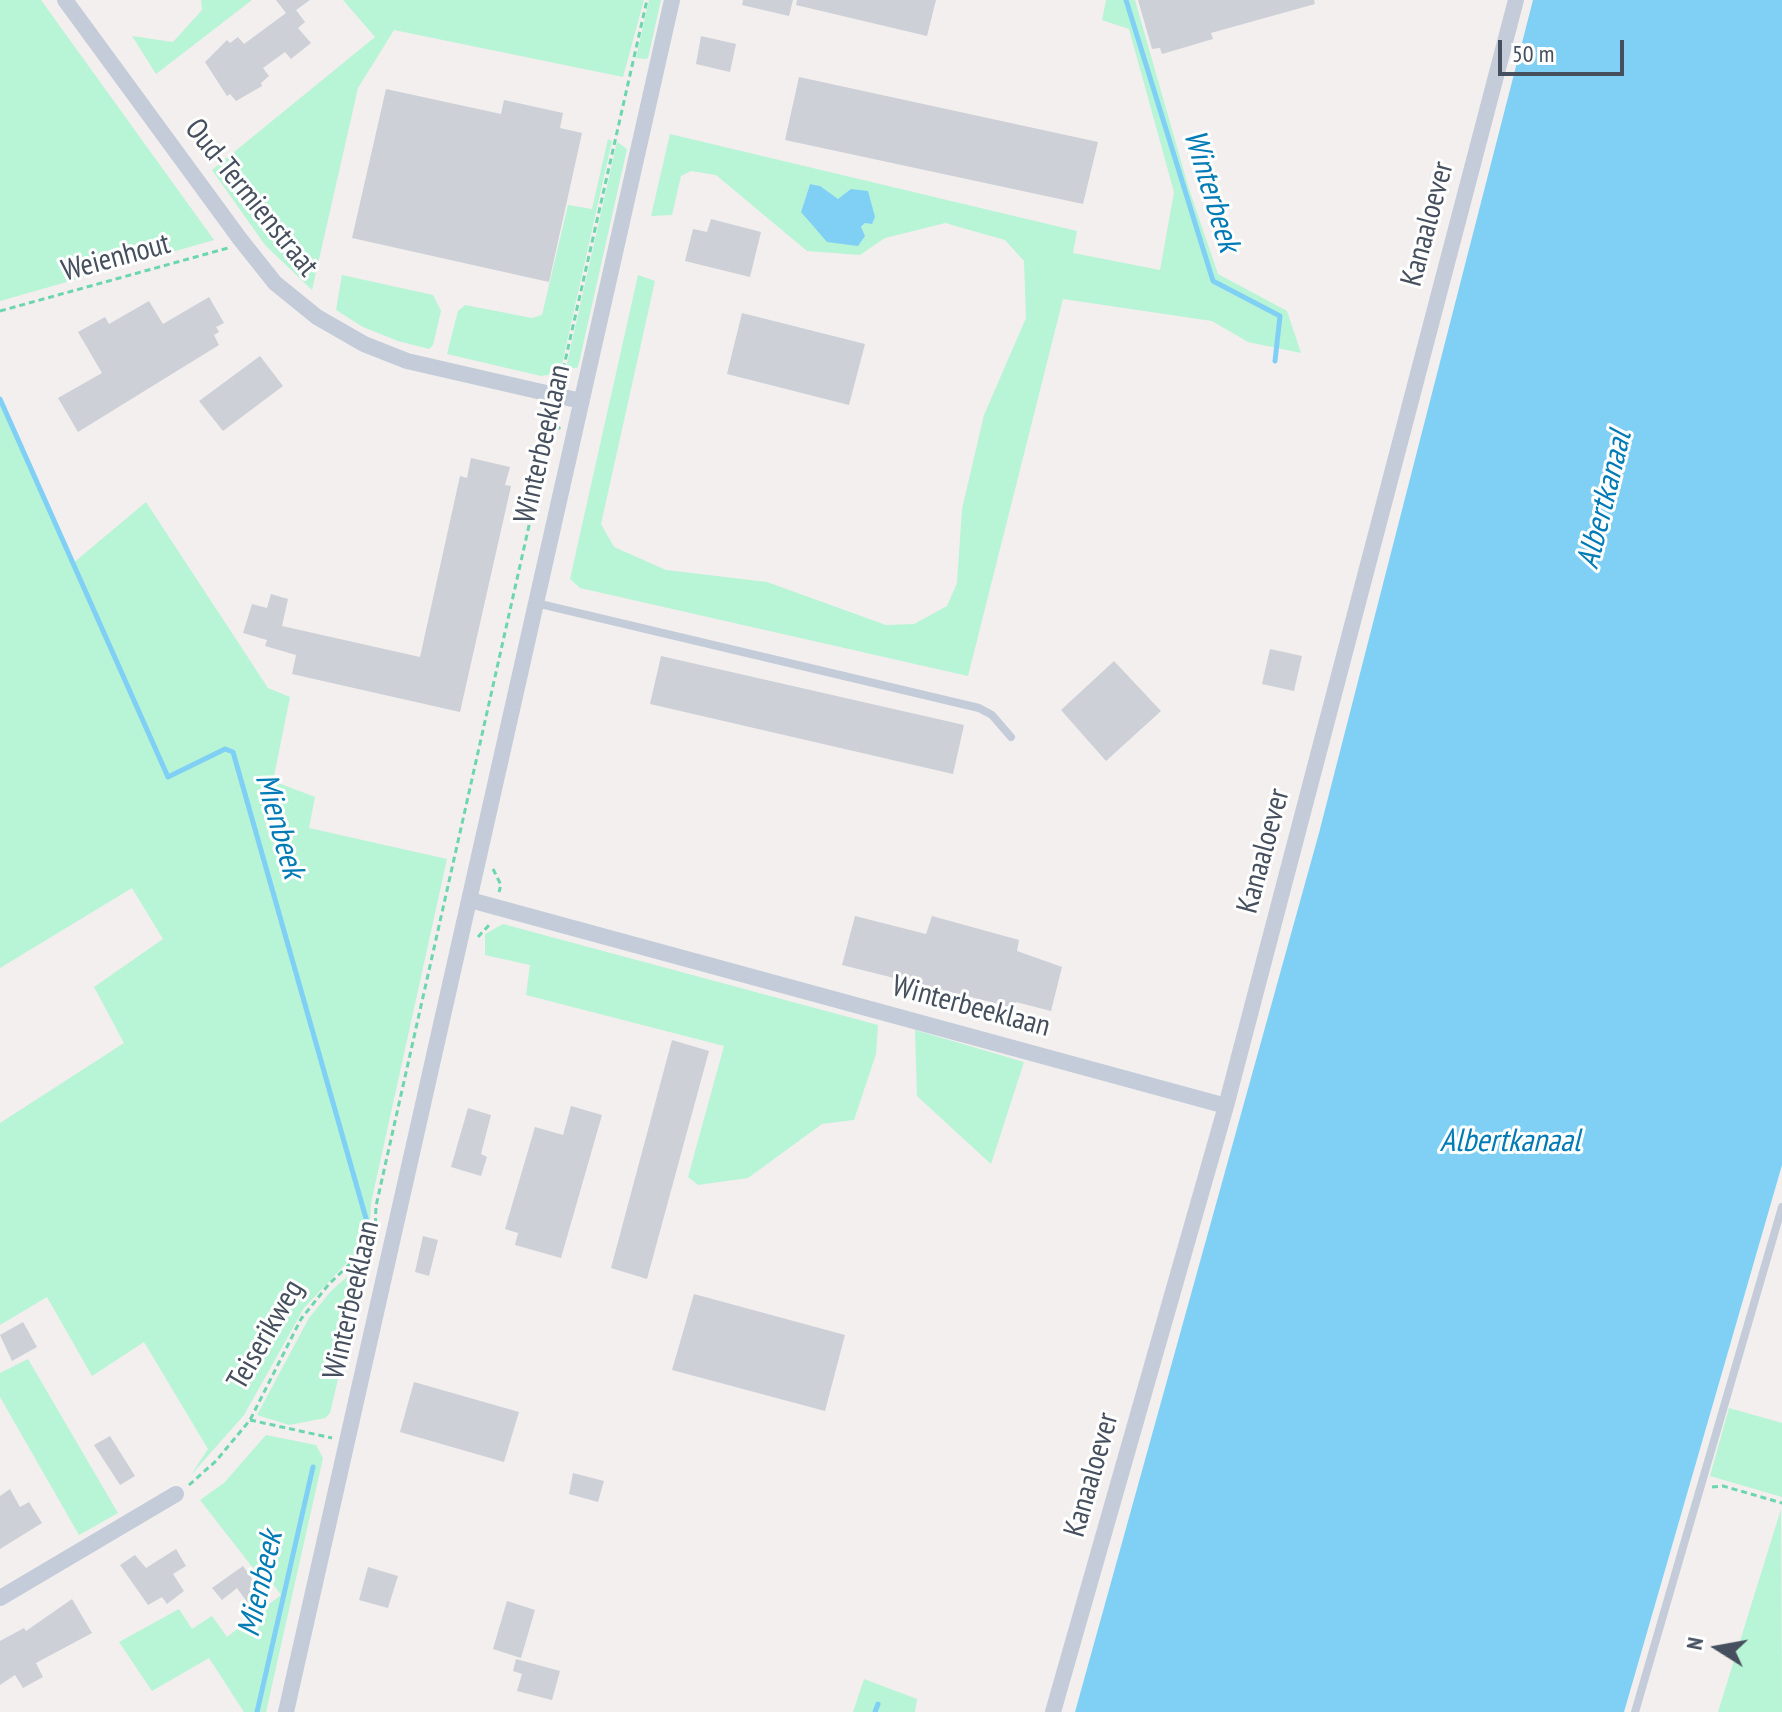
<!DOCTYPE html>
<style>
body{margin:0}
#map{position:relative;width:1782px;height:1712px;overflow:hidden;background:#f2efee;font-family:"PT Sans Narrow",sans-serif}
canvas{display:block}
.north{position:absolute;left:1678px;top:1608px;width:80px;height:80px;-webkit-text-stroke:6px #fff;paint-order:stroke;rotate:281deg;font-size:22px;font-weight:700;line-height:32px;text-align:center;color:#454f5e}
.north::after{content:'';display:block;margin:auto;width:28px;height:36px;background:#454f5e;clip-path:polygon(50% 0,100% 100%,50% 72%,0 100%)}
.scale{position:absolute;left:1498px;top:40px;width:126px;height:36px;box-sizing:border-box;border:4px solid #454f5e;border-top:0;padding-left:10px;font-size:24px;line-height:28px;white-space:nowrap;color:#454f5e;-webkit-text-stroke:6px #fff;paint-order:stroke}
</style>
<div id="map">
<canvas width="1782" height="1712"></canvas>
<div class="north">N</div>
<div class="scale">50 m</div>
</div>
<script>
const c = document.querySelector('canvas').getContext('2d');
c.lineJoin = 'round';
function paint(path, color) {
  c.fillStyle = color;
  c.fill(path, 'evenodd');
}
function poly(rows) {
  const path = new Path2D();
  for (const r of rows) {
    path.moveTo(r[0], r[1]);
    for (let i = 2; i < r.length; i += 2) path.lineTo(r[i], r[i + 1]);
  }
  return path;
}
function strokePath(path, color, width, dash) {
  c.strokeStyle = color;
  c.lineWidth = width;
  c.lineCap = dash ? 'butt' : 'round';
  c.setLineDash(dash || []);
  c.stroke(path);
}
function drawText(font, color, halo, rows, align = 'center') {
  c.font = font + ' "PT Sans Narrow",sans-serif';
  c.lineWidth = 6;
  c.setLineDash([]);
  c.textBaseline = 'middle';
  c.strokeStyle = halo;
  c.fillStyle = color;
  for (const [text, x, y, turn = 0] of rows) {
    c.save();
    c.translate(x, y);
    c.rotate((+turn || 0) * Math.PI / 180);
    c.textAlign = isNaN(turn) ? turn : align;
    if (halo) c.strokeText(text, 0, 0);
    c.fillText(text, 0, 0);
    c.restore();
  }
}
const green = poly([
 [0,0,41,0,214,240,0,301],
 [201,0,252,0,156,74,132,36,173,42,202,10],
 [343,0,644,0,623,77,394,30,358,88,312,290,265,245,212,170,375,37],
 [649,0,661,0,648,58,645,59,636,58],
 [1106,0,1135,0,1189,189,1218,274,1287,311,1301,353,1248,342,1212,321,1063,299,968,676,580,588,570,579,638,275,655,281,601,524,614,547,666,570,767,582,886,625,914,624,947,606,957,583,962,509,984,415,1026,318,1024,261,1005,240,945,223,885,238,860,255,807,251,716,175,691,171,681,176,672,215,651,216,670,134,1077,231,1073,253,1160,270,1174,192,1129,29,1102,20],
 [810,184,820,186,865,223,861,228,801,212],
 [608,139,612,141,561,368,556,374,541,376,447,354,458,311,465,305,532,318,542,315,568,205,592,209],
 [617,142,627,149,579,363,577,368,566,368],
 [342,275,433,295,441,311,433,345,429,349,398,341,363,327,336,310],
 [0,404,72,564,146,502,268,688,290,697,273,781,315,797,309,828,447,859,371,1203,369,1245,354,1255,304,1308,244,1415,191,1475,208,1449,144,1342,92,1376,47,1297,0,1325,0,1123,124,1043,94,987,163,939,132,888,0,968],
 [503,924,878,1025,876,1054,854,1120,822,1124,748,1178,698,1185,688,1177,724,1046,526,995,530,965,485,955,485,934],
 [915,1030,1024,1062,991,1164,917,1096],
 [366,1260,330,1413,325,1418,289,1425,257,1415,309,1318,331,1291],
 [28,1359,118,1513,79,1535,0,1397,0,1373],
 [1729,1408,1782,1423,1782,1497,1710,1476],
 [266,1435,316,1445,323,1458,266,1712,244,1712,209,1658,152,1691,119,1642,179,1609,192,1629,212,1616,227,1637,281,1595,259,1564,253,1568,200,1500,224,1483],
 [1781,1509,1782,1712,1718,1712],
 [864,1679,917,1699,915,1712,853,1712]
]);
const water = poly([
 [1533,0,1782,0,1782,1165,1624,1712,1075,1712,1319,833],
 [810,184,820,186,838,199,851,189,868,191,875,217,872,224,865,223,861,227,865,236,858,246,827,242,801,212]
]);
const stream = poly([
 [1126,0,1213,281,1280,316,1275,361],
 [0,399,168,777,225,749,233,752,367,1222,363,1243],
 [337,1357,354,1282],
 [257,1712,313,1467],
 [875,1712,878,1704]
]);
const building = poly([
 [276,0,310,0,296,10,305,22,298,28,311,43,291,59,285,52,263,68,269,76,261,83,262,86,236,101,230,94,227,96,205,62,227,40,230,43,238,37,244,44,286,13],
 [743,0,793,0,789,16,742,5],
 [797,0,936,0,927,36,796,5],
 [1138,0,1314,0,1315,4,1211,33,1213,39,1162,54,1160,48,1152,49],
 [701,36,736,44,730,72,696,64],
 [799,77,1098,142,1083,204,785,140],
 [386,89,501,114,504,100,563,113,560,128,582,133,549,282,352,238],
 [711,219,761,232,750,277,685,261,693,229,707,232],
 [209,297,224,323,216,327,219,332,214,335,219,345,78,432,58,398,102,373,78,332,105,317,109,324,149,301,163,324],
 [742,313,865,344,849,405,727,374],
 [260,356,283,386,223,431,199,401],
 [471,458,510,467,505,485,511,486,460,712,292,674,296,655,265,646,267,640,243,633,252,604,267,608,271,594,288,599,282,626,420,657,460,476,467,478],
 [1270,649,1302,656,1294,691,1262,684],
 [661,656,964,725,953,774,650,704],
 [1114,661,1161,711,1106,761,1061,710],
 [855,916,926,934,932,916,1019,940,1017,951,1062,967,1051,1011,1016,1002,1015,1008,842,965],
 [672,1040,709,1051,647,1279,611,1268],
 [571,1106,602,1115,561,1258,515,1245,518,1233,505,1229,535,1127,563,1135],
 [468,1108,491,1115,481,1154,487,1157,481,1176,451,1167],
 [423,1236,438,1240,429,1276,415,1272],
 [694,1294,845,1335,825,1411,672,1370],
 [23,1322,37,1347,12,1361,0,1335],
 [414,1382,519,1412,504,1462,400,1432],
 [110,1436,135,1476,120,1485,94,1445],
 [573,1473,604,1481,598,1502,569,1494],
 [10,1489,20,1507,29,1502,42,1523,0,1549,0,1496],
 [176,1549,186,1566,173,1574,184,1591,167,1604,162,1597,148,1605,120,1565,135,1555,146,1568],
 [243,1566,267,1599,252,1609,237,1588,222,1600,212,1588],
 [368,1567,398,1576,388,1608,359,1600],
 [72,1599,92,1633,36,1663,43,1677,23,1688,15,1675,0,1685,0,1641,24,1628,26,1631],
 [507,1601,535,1610,521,1658,493,1649],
 [516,1659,560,1671,552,1700,517,1691,522,1674,513,1671]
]);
const path = poly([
 [0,311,228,248],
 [561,379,647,0],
 [544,411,560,429],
 [493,869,501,885,499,892],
 [478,937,491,923],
 [375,1234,376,1206,555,410],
 [250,1420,332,1438],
 [189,1485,216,1461,250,1420,301,1319,329,1284,352,1262,374,1251],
 [1712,1487,1723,1486,1782,1503]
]);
const lane = poly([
 [536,603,979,708,992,715,1011,737],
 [1635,1712,1782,1207]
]);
const street = poly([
 [65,0,240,239,275,283,317,317,364,344,407,361,581,401],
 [470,900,1226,1106],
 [0,1598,176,1494],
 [286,1712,672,0],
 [1053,1712,1226,1106,1516,0]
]);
const streetNames = [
 ["Oud-Termienstraat",251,198,51],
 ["Kanaaloever",1428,224,-75],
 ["Weienhout",116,258,-15],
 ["Winterbeeklaan",543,444,-77],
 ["Kanaaloever",1264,851,-75],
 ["Winterbeeklaan",971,1007,15],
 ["Winterbeeklaan",352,1300,-77],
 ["Teiserikweg",266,1335,-60],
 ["Kanaaloever",1092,1475,-74]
];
const waterNames = [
 ["Winterbeek",1211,191,73],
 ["Albertkanaal",1605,500,-76],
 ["Mienbeek",279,826,74],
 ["Albertkanaal",1510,1142],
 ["Mienbeek",261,1584,-77]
];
paint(green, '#b8f4d6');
paint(water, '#80d0f6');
strokePath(stream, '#80d0f6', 5);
paint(building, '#cdd0d7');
strokePath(path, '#6cd6ae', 3, [6, 4]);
strokePath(lane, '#c3ccd8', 8);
strokePath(street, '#c3ccd8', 16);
drawText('30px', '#454f5e', '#fff', streetNames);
drawText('italic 32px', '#007bb6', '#fff', waterNames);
</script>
